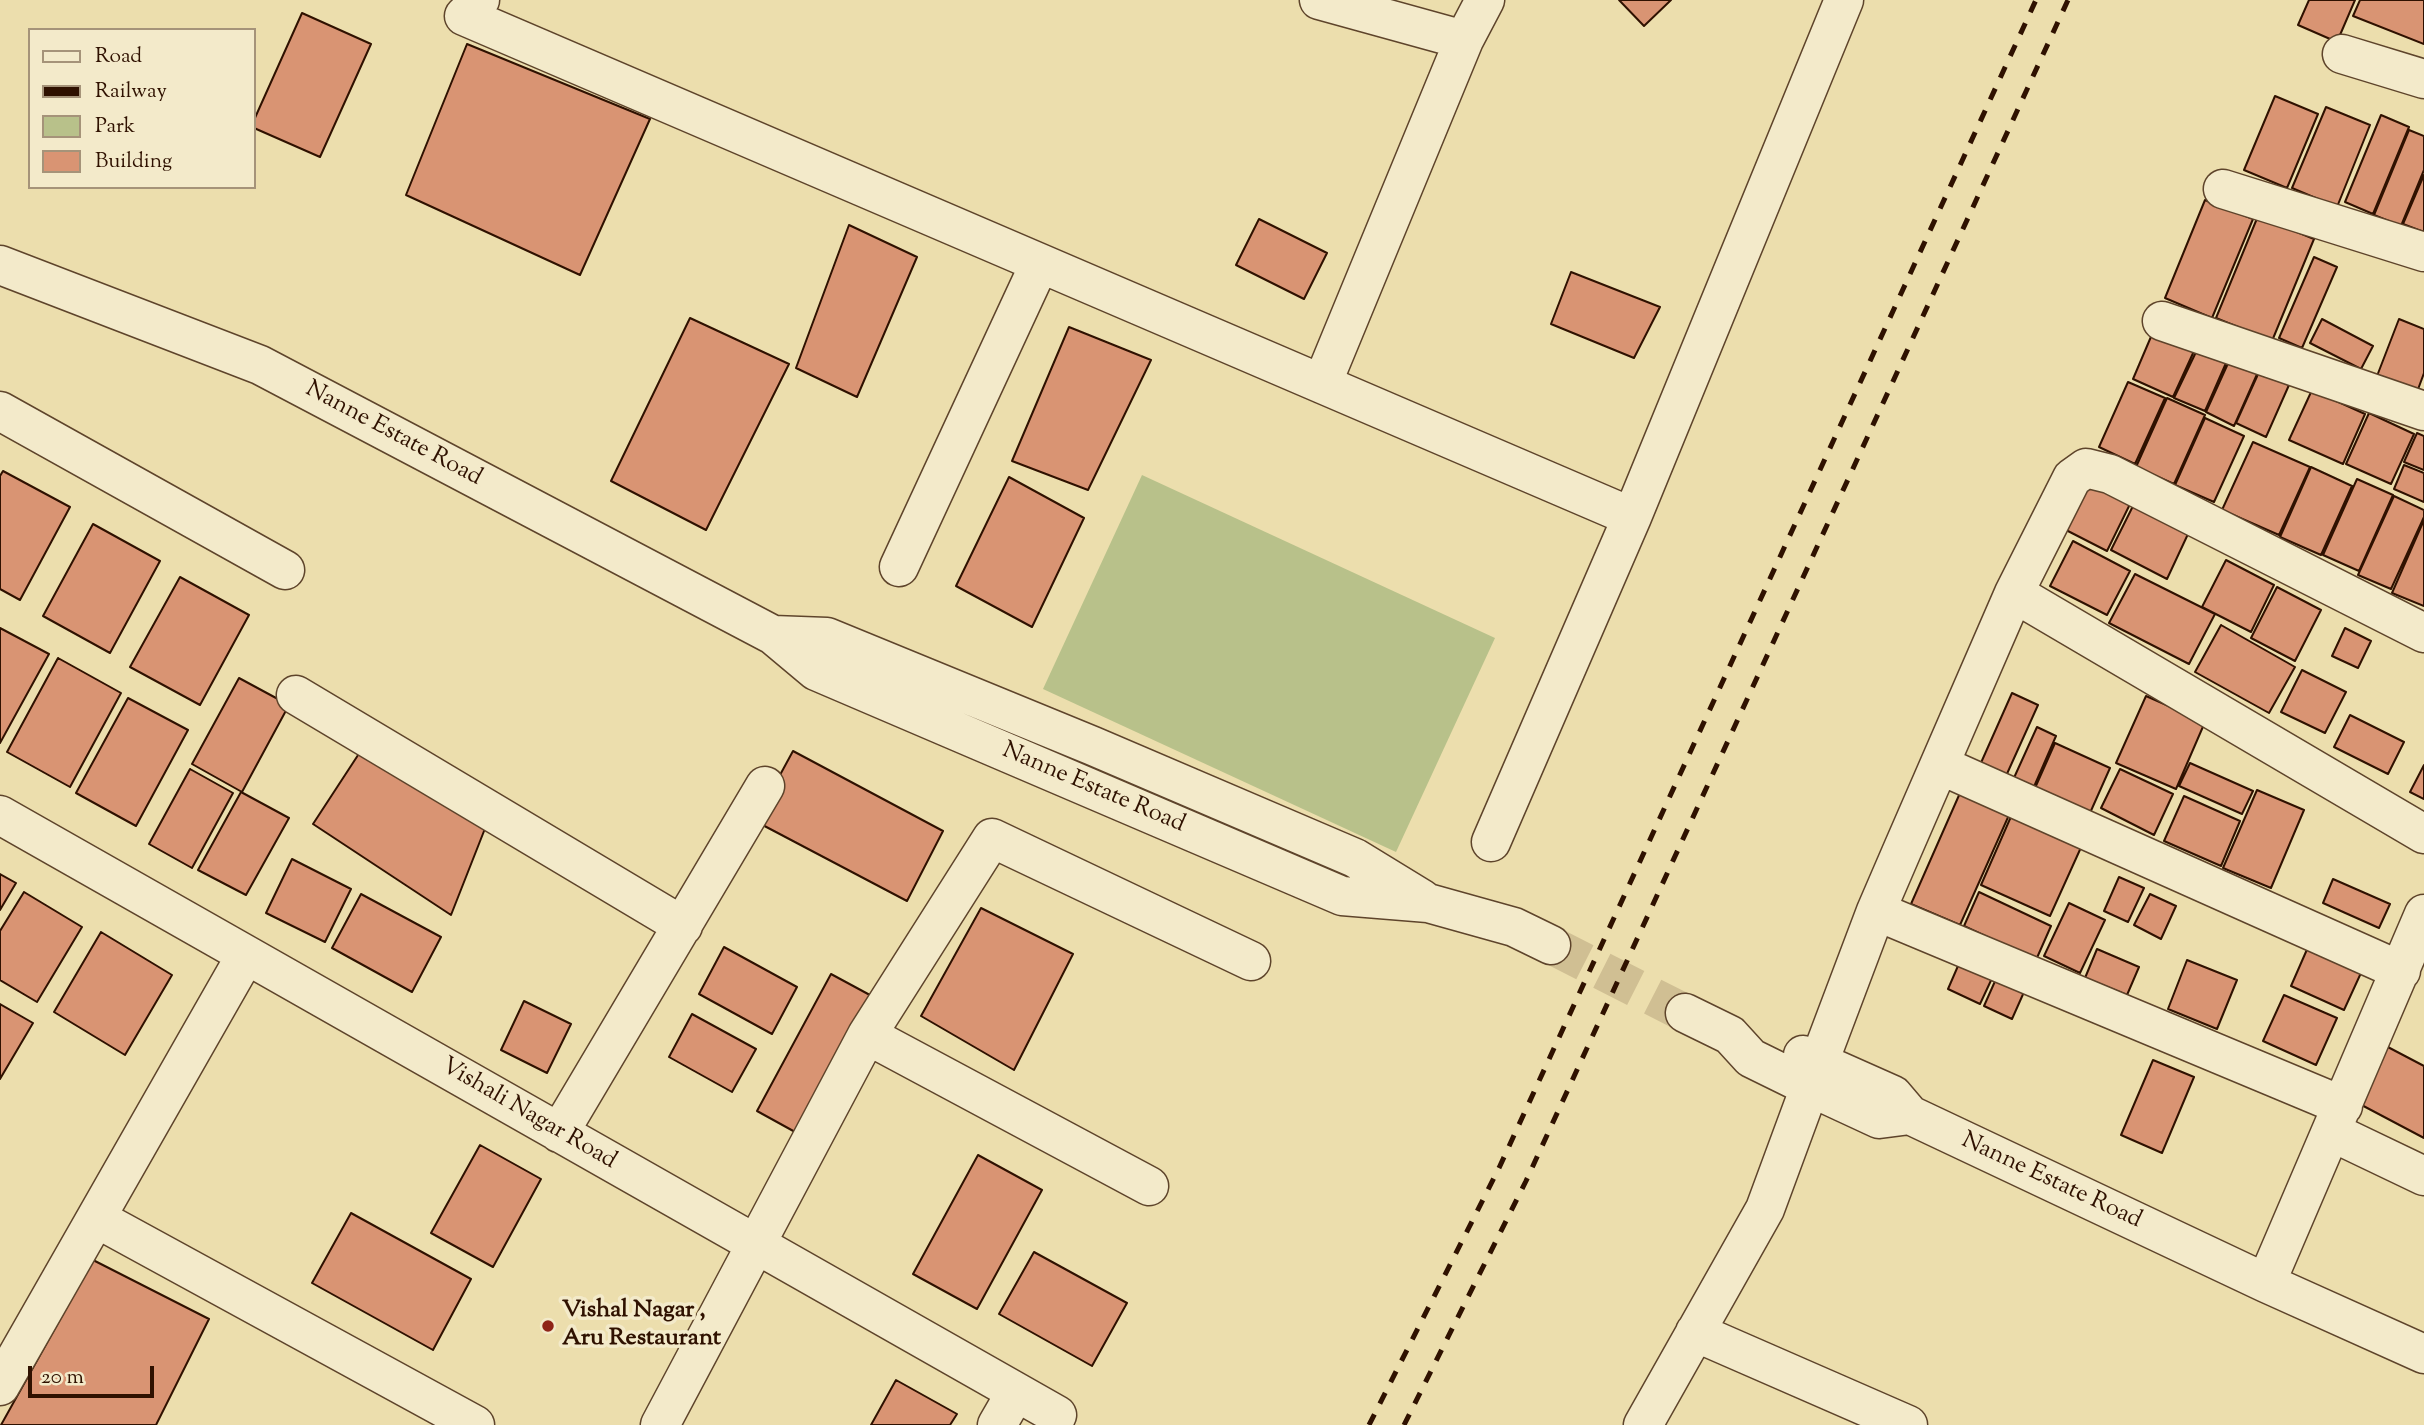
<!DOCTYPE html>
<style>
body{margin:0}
#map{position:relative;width:2424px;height:1425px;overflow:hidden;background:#ecdead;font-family:"Sorts Mill Goudy",serif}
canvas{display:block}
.legend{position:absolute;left:28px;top:28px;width:228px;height:161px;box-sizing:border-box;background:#f3eaca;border:2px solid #a59379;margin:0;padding:9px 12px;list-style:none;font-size:21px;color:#2f1100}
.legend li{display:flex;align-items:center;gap:14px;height:35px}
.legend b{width:35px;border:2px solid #a59379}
.scale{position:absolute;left:28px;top:1366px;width:126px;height:32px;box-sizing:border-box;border:4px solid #2f1100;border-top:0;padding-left:9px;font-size:21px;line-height:24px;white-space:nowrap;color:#2f1100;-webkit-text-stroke:5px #f3eaca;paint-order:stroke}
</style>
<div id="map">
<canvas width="2424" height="1425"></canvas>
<ul class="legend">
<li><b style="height:9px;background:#f3eaca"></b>Road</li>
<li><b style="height:9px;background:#2f1100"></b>Railway</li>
<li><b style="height:19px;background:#b8c18a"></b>Park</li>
<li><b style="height:19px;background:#d99473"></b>Building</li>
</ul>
<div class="scale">20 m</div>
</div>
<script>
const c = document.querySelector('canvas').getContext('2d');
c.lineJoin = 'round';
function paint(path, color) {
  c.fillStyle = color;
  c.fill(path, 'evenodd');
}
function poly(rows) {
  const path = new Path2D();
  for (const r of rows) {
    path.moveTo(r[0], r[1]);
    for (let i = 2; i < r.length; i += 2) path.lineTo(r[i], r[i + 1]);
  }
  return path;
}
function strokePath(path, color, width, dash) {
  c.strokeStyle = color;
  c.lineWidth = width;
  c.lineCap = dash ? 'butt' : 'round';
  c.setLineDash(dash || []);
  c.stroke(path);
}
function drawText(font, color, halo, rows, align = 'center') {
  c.font = font + ' "Sorts Mill Goudy",serif';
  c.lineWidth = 7;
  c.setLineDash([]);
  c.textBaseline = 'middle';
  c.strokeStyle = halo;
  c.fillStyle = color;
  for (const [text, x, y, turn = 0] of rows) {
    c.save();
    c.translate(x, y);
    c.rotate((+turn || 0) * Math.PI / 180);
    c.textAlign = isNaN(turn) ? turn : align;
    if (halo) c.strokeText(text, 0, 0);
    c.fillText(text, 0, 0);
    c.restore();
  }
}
const green = poly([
 [1142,475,1495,638,1396,852,1043,689]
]);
const building = poly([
 [1619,0,1671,0,1644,26,1619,0],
 [2309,0,2355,0,2337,42,2298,25,2309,0],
 [2360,0,2424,0,2424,44,2353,16,2360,0],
 [302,13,371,44,320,157,254,128,254,120,302,13],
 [467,44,650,119,580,275,406,195,467,44],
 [2275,96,2318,114,2287,188,2244,170,2275,96],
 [2326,107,2370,125,2337,207,2292,188,2326,107],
 [2381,115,2409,127,2373,214,2345,202,2381,115],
 [2409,130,2424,136,2424,170,2401,226,2374,215,2409,130],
 [2424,175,2424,232,2403,224,2424,175],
 [2205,200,2253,219,2212,318,2165,298,2205,200],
 [2258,216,2314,239,2272,341,2216,318,2258,216],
 [1259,219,1327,253,1304,299,1236,265,1259,219],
 [849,225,917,257,857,397,796,368,849,225],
 [2314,257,2337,267,2302,348,2279,338,2314,257],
 [1571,272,1660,307,1634,358,1551,324,1571,272],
 [690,318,789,364,706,530,611,481,690,318],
 [2322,319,2373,346,2361,369,2310,343,2322,319],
 [2399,319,2424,329,2424,373,2417,392,2377,376,2399,319],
 [1069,327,1151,360,1088,490,1012,461,1069,327],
 [2153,332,2194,351,2173,397,2133,379,2153,332],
 [2197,350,2226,363,2205,411,2174,398,2197,350],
 [2230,359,2258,372,2234,426,2206,412,2230,359],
 [2259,372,2289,385,2266,437,2236,423,2259,372],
 [2128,382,2165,398,2135,464,2099,447,2128,382],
 [2312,390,2365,414,2343,464,2289,440,2312,390],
 [2167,398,2205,415,2174,484,2136,467,2167,398],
 [2369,413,2414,434,2391,484,2346,464,2369,413],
 [2205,418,2244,436,2214,502,2175,485,2205,418],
 [2417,433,2424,436,2424,470,2404,462,2417,433],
 [2253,442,2310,467,2279,535,2222,510,2253,442],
 [2404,465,2424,473,2424,502,2394,489,2404,465],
 [2311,467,2352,486,2321,555,2280,537,2311,467],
 [3,471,70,507,20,600,0,589,0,476,3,471],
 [1009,477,1084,518,1032,627,956,586,1009,477],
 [2089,479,2132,500,2107,551,2064,529,2089,479],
 [2357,479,2393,495,2359,571,2323,555,2357,479],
 [2394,496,2424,510,2424,517,2391,589,2358,575,2394,496],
 [2133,506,2188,534,2167,579,2111,550,2133,506],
 [2424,520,2424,606,2392,593,2424,520],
 [93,524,160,561,110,653,43,616,93,524],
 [2073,541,2130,571,2107,615,2050,586,2073,541],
 [2226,560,2274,585,2251,632,2202,607,2226,560],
 [2135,574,2215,614,2189,664,2109,623,2135,574],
 [180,577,249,615,200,705,130,667,180,577],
 [2277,587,2321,610,2295,661,2251,638,2277,587],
 [2221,625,2295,667,2269,713,2195,672,2221,625],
 [0,628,49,654,0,743,0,628],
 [2345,628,2371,641,2358,668,2332,656,2345,628],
 [58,658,121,693,70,787,7,752,58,658],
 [2302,670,2346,692,2325,733,2281,712,2302,670],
 [239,678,289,705,242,792,192,764,239,678],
 [2012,693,2038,705,2006,776,1980,765,2012,693],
 [2146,696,2205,722,2176,789,2116,763,2146,696],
 [128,698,188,730,136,826,76,793,128,698],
 [2350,715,2404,742,2388,774,2334,747,2350,715],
 [2037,727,2056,736,2033,789,2013,780,2037,727],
 [2055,743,2110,768,2090,813,2035,788,2055,743],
 [362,749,486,826,451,915,313,824,362,749],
 [793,751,943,831,907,901,755,821,793,751],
 [2190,763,2253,791,2242,814,2179,786,2190,763],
 [2424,765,2424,799,2410,792,2424,765],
 [190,769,233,793,192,868,149,844,190,769],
 [2120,769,2173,794,2154,835,2101,808,2120,769],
 [2257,790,2304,810,2271,888,2223,868,2257,790],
 [241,792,289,818,246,895,198,870,241,792],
 [1960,793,2009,815,1960,925,1911,904,1960,793],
 [2184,796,2240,821,2221,866,2164,841,2184,796],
 [2013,812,2083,843,2050,916,1981,885,2013,812],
 [292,859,351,889,325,942,266,913,292,859],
 [0,874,16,883,0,910,0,874],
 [2119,877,2144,888,2128,922,2104,911,2119,877],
 [2333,879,2390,904,2379,928,2323,903,2333,879],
 [24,892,82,927,37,1002,0,980,0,931,24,892],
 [1979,892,2051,926,2036,960,1964,926,1979,892],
 [361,894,441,937,412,992,332,948,361,894],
 [2150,894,2176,906,2161,939,2134,925,2150,894],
 [2069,903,2105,920,2080,973,2044,956,2069,903],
 [981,908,1073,954,1014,1070,921,1016,981,908],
 [101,932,172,975,125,1055,54,1012,101,932],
 [2312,938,2366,962,2344,1010,2291,986,2312,938],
 [724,947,797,987,772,1034,699,994,724,947],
 [2097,949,2139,967,2127,995,2085,978,2097,949],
 [1961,959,1994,974,1980,1004,1948,989,1961,959],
 [2187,960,2237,980,2217,1029,2168,1009,2187,960],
 [2000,970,2028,983,2012,1019,1984,1006,2000,970],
 [831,974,881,1001,806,1138,757,1111,831,974],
 [2284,995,2337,1018,2316,1065,2263,1041,2284,995],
 [524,1001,571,1024,547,1073,501,1050,524,1001],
 [0,1004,33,1023,0,1079,0,1004],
 [692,1014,756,1049,732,1092,669,1057,692,1014],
 [2384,1045,2424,1066,2424,1138,2354,1101,2384,1045],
 [2153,1060,2194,1077,2162,1153,2121,1135,2153,1060],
 [480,1145,541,1179,493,1267,431,1233,480,1145],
 [978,1155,1042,1190,977,1309,913,1274,978,1155],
 [351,1213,471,1279,433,1350,312,1283,351,1213],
 [1034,1252,1127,1303,1092,1366,999,1314,1034,1252],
 [93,1260,209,1319,156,1425,1,1425,93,1260],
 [896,1380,957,1414,950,1425,871,1425,896,1380]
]);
const minorTunnel = poly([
 [1551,945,1685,1013]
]);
const minor = poly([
 [480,0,464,16,1632,517],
 [1319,0,1464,40],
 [2342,54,2424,79],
 [2223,189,2424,252],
 [0,265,260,365,773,635,816,671,1342,896,1428,903,1514,927,1551,945],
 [2162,321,2424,411],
 [1322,384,1464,40,1485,0],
 [0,411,285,570],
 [899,567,1040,263],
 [2014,593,2424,834],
 [773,635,827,637,1093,746,1355,858,1422,899],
 [296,695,683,926],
 [1940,765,2401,971],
 [0,815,1057,1415],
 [1491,842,1632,517,1844,0],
 [1876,911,2343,1106],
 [1685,1013,1730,1035,1751,1058,1810,1087,1879,1119,1910,1115,2266,1283,2424,1354],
 [867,1035,1149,1186],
 [1803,1055,1893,1095,1910,1115],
 [1819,1062,1876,911,1901,853,2014,593,2072,478,2086,468,2110,474,2424,633],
 [2332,1132,2424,1176],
 [559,1133,765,786],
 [96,1218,475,1425],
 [2266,1283,2424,914],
 [1695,1332,1908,1425],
 [0,1386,246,955],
 [660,1425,867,1035,992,838,1251,961],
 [997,1425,1016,1392],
 [1643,1425,1765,1209,1810,1087]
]);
const rail = poly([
 [1369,1425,1499,1168,2036,0],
 [1404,1425,1526,1181,2068,0]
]);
const markers = [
 [548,1326,7,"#8f2418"]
];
const streetNames = [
 ["Nanne Estate Road",393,435,28],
 ["Nanne Estate Road",1093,789,23],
 ["Vishali Nagar Road",528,1115,30],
 ["Nanne Estate Road",2051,1182,25]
];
const poiNames = [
 ["Vishal Nagar ,",562,1312],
 ["Aru Restaurant",562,1340]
];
paint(green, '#b8c18a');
paint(building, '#d99473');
strokePath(building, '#2f1100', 2);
strokePath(minorTunnel, '#d0bf93', 38, [38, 19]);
strokePath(minor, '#5e442b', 41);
strokePath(minor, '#f3eaca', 38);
strokePath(rail, '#2f1100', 5, [12, 12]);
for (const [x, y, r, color] of markers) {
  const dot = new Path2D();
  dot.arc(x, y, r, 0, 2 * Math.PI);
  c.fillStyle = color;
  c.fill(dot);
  strokePath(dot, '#f3eaca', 2.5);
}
drawText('24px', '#2f1100', '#f3eaca', streetNames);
drawText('bold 24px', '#2f1100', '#f3eaca', poiNames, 'left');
</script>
